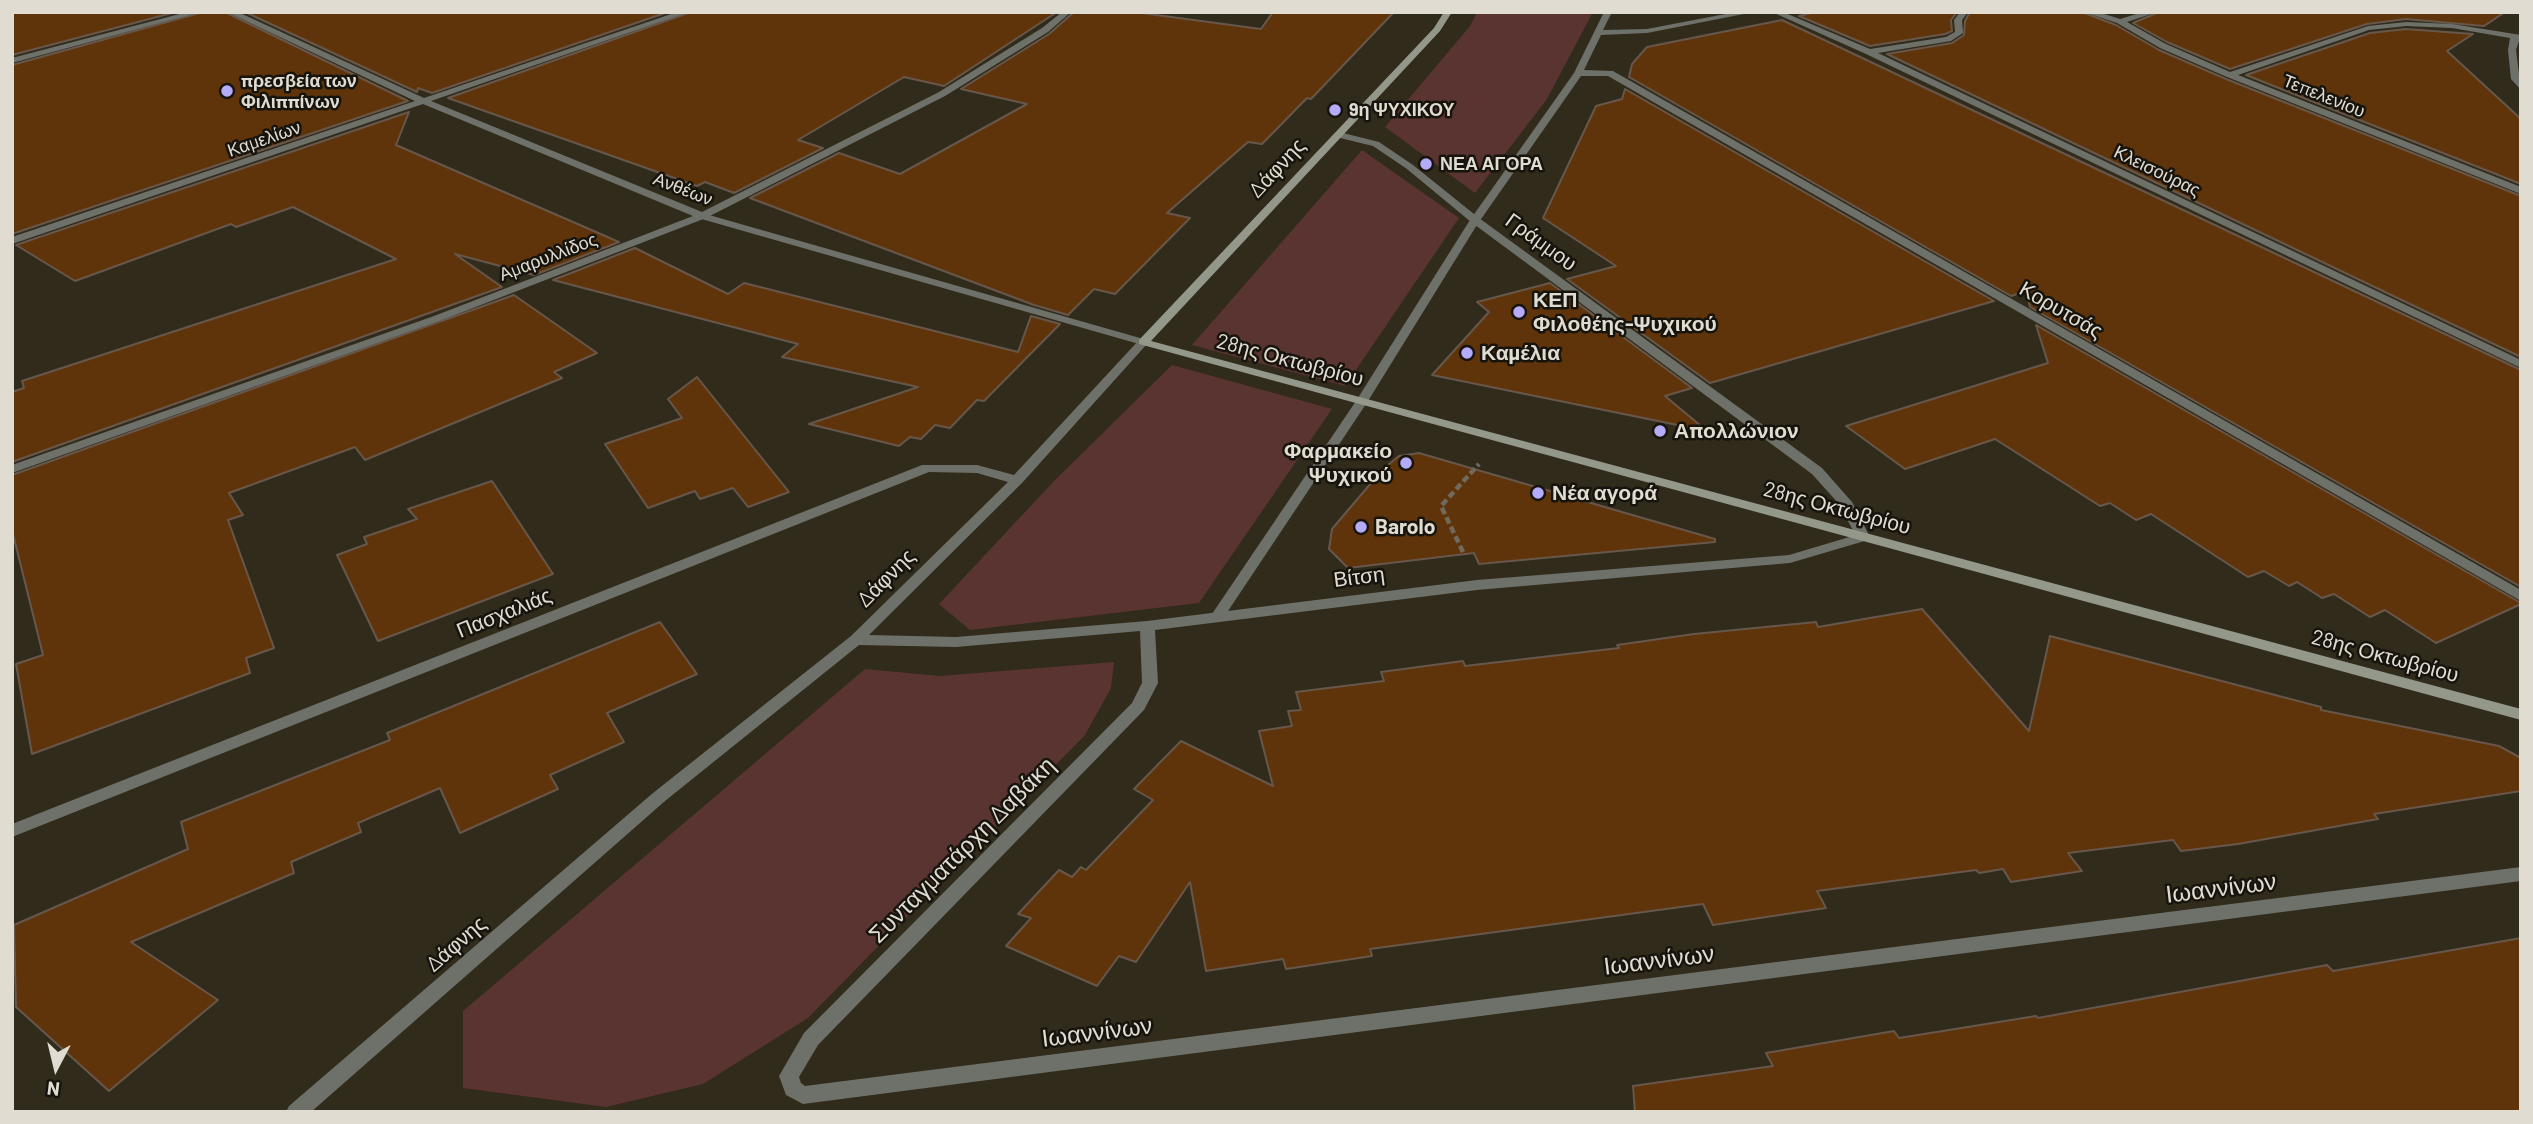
<!DOCTYPE html>
<meta charset="utf-8">
<style>
body{margin:0}
#map{position:relative;width:2533px;height:1124px;overflow:hidden;background:#312b1b;font-family:Barlow,sans-serif}
canvas{display:block}
.frame{position:absolute;inset:0;border:14px solid #e0dcd2;pointer-events:none}
.north{position:absolute;left:21px;top:1033px;width:70px;height:70px;-webkit-text-stroke:5px #16140d;paint-order:stroke;rotate:187deg;font-size:19px;font-weight:700;line-height:28px;text-align:center;color:#e0dcd2}
.north::after{content:'';display:block;margin:auto;width:24px;height:32px;background:#e0dcd2;clip-path:polygon(50% 0,100% 100%,50% 72%,0 100%)}
</style>
<div id="map">
<canvas width="2533" height="1124"></canvas>
<div class="frame"></div>
<div class="north">N</div>
</div>
<script>
const c = document.querySelector('canvas').getContext('2d');
c.lineJoin = 'round';
function paint(path, color) {
  c.fillStyle = color;
  c.fill(path, 'evenodd');
}
function poly(rows) {
  const path = new Path2D();
  for (const r of rows) {
    path.moveTo(r[0], r[1]);
    for (let i = 2; i < r.length; i += 2) path.lineTo(r[i], r[i + 1]);
  }
  return path;
}
function strokePath(path, color, width, dash) {
  c.strokeStyle = color;
  c.lineWidth = width;
  c.lineCap = dash ? 'butt' : 'round';
  c.setLineDash(dash || []);
  c.stroke(path);
}
function drawText(font, color, halo, rows, align = 'center') {
  c.font = font + ' Barlow,sans-serif';
  c.lineWidth = 5;
  c.setLineDash([]);
  c.textBaseline = 'middle';
  c.strokeStyle = halo;
  c.fillStyle = color;
  for (const [text, x, y, turn = 0] of rows) {
    c.save();
    c.translate(x, y);
    c.rotate((+turn || 0) * Math.PI / 180);
    c.textAlign = isNaN(turn) ? turn : align;
    if (halo) c.strokeText(text, 0, 0);
    c.fillText(text, 0, 0);
    c.restore();
  }
}
const green = poly([
 [1477,12,1593,12,1547,99,1475,193,1385,127,1470,26],
 [1362,150,1459,218,1345,386,1192,345],
 [1172,365,1332,409,1199,603,970,630,939,604,1055,480],
 [1114,662,1111,688,1085,735,808,1018,703,1084,606,1107,463,1088,463,1011,865,669,940,676]
]);
const building = poly([
 [12,12,176,12,12,55,12,12],
 [203,12,225,12,408,101,12,234,12,65,203,12],
 [245,12,668,12,432,93,418,88,417,92,245,12],
 [691,12,1057,12,944,86,904,77,798,140,823,148,734,193,705,182,697,186,448,98,691,12],
 [1074,12,1134,12,1261,29,1273,12,1394,12,1311,99,1307,98,1262,144,1248,142,1167,213,1190,218,1115,294,1094,289,1068,315,1034,305,750,198,839,153,900,174,1027,104,961,89,1049,34,1074,12],
 [1815,12,1957,12,1951,20,1952,31,1945,34,1870,46,1799,16,1815,12],
 [1970,12,2082,12,2116,25,2159,50,2226,79,2521,196,2521,357,1887,54,1952,43,1964,35,1965,21,1970,12],
 [2159,12,2505,12,2484,26,2406,19,2367,24,2230,69,2167,42,2133,23,2159,12],
 [1782,20,2521,370,2521,587,2030,307,2026,291,2011,296,1629,77,1632,64,1647,47,1782,20],
 [2406,29,2473,34,2447,51,2521,119,2521,184,2246,75,2370,33,2406,29],
 [1625,89,1994,301,1710,383,1567,279,1616,266,1543,218,1596,106,1622,99,1625,89],
 [409,112,396,145,619,242,534,275,455,254,502,287,12,462,12,392,24,388,22,381,396,259,293,207,236,227,231,224,75,281,16,245,409,112],
 [635,248,728,294,744,283,1018,352,1031,316,1060,324,984,401,977,400,950,428,935,425,921,439,910,437,899,446,809,424,918,387,782,357,798,344,553,280,635,248],
 [1550,283,1692,388,1665,396,1707,431,1432,375,1489,312,1477,302,1550,283],
 [514,295,597,353,554,372,562,378,365,460,355,447,229,493,243,515,228,520,274,648,246,658,250,673,32,754,16,664,43,655,12,530,12,475,514,295],
 [2036,325,2521,603,2521,604,2436,643,2385,610,2370,617,2334,594,2322,598,2297,582,2289,586,2264,571,2248,577,2151,514,2136,520,2110,503,2100,506,1995,439,1905,469,1846,426,2048,363,2036,325],
 [697,377,789,492,748,507,733,488,700,499,695,491,648,508,605,444,682,418,668,399,697,377],
 [1419,453,1715,539,1715,542,1479,564,1474,553,1348,568,1329,549,1332,529,1383,469,1399,456,1419,453],
 [492,481,553,574,378,641,337,555,367,544,364,537,417,519,408,509,492,481],
 [1922,609,2029,731,2050,636,2321,707,2321,710,2499,746,2521,758,2521,791,2374,814,2378,819,2238,844,2181,851,2173,840,2068,853,2082,871,2011,882,2003,869,1979,873,1976,870,1817,891,1826,908,1713,925,1703,904,1370,949,1372,956,1286,969,1283,959,1206,971,1190,882,1136,962,1119,956,1097,986,1006,946,1031,918,1018,914,1059,870,1072,877,1081,867,1086,870,1153,800,1134,789,1181,741,1273,786,1259,731,1292,726,1288,711,1301,710,1296,692,1384,681,1381,672,1463,661,1465,666,1619,648,1617,645,1694,634,1816,622,1818,627,1922,609],
 [660,622,697,674,607,713,624,742,550,775,558,789,460,833,440,788,358,823,361,832,291,862,294,873,131,942,218,1000,109,1091,16,1007,14,925,188,849,181,822,390,740,387,733,660,622],
 [2521,938,2521,1112,1635,1112,1633,1086,1773,1066,1766,1053,1894,1031,1899,1038,2036,1016,2038,1018,2327,965,2333,971,2521,938]
]);
const path = poly([
 [1463,552,1441,506,1479,464]
]);
const pedestrian = poly([
 [702,213,1147,340,1149,342,1143,345,1139,344,698,218,697,216,702,213],
 [1475,217,1480,220,1368,401,1224,617,1214,617,1212,614,1214,611,1356,401,1470,220,1475,217]
]);
const minor = poly([
 [187,12,201,12,12,63,12,58,187,12],
 [227,12,238,12,424,98,677,12,689,12,431,101,702,212,939,92,1042,28,1062,12,1071,12,1048,32,945,96,706,218,442,320,12,473,12,465,434,316,693,216,423,104,12,244,12,237,415,101,227,12],
 [1604,12,1612,12,1603,30,1647,29,1736,12,1754,12,1647,33,1601,35,1584,70,1613,71,2521,590,2521,601,1608,76,1581,76,1479,222,1471,222,1470,220,1574,73,1604,12],
 [1772,12,1783,12,1870,49,1946,37,1955,32,1954,20,1960,12,1968,12,1962,20,1963,33,1951,41,1878,53,2521,360,2521,368,1866,54,1772,12],
 [2084,12,2098,12,2120,19,2143,12,2157,12,2127,22,2166,44,2230,72,2368,26,2406,22,2452,24,2521,35,2516,50,2521,90,2511,79,2508,50,2510,38,2452,28,2406,26,2369,30,2238,75,2521,187,2521,194,2227,77,2160,48,2117,23,2084,12],
 [1143,339,1149,342,1147,344,1022,483,869,635,956,637,1147,621,1477,580,1789,555,1863,533,1870,537,1868,540,1790,563,1477,590,1155,630,1158,683,1144,710,818,1045,799,1077,801,1083,805,1086,2521,867,2521,881,803,1104,786,1095,779,1076,804,1033,1132,703,1142,683,1140,631,956,647,859,645,665,801,311,1112,286,1112,289,1106,653,793,851,636,1008,482,977,473,929,472,12,837,12,824,922,465,977,465,1014,475,1139,340,1143,339]
]);
const tertiary = poly([
 [1339,132,1379,142,1413,165,1479,218,1822,468,1852,502,1870,537,1868,540,1858,540,1839,504,1812,474,1471,222,1407,169,1373,146,1336,137,1334,135,1339,132]
]);
const secondary = poly([
 [1444,12,1452,12,1440,31,1151,341,2521,709,2521,720,1139,344,1139,340,1434,28,1444,12]
]);
const markers = [
 [227,91,7,"#b4acf9"],
 [1335,110,7,"#b4acf9"],
 [1426,164,7,"#b4acf9"],
 [1519,312,7,"#b4acf9"],
 [1467,353,7,"#b4acf9"],
 [1660,431,7,"#b4acf9"],
 [1406,463,7,"#b4acf9"],
 [1538,493,7,"#b4acf9"],
 [1361,527,7,"#b4acf9"]
];
const farPoinames = [
 ["πρεσβεία των",241,81],
 ["Φιλιππίνων",241,102],
 ["9η ΨΥΧΙΚΟΥ",1349,110],
 ["ΝΕΑ ΑΓΟΡΑ",1440,164]
];
const farStreetnames = [
 ["Τεπελενίου",2324,96,22],
 ["Καμελίων",264,139,-19],
 ["Κλεισούρας",2157,171,26],
 ["Ανθέων",683,189,21],
 ["Αμαρυλλίδος",548,257,-21]
];
const streetNames = [
 ["Δάφνης",1277,168,-47],
 ["Γράμμου",1541,242,36],
 ["Κορυτσάς",2061,310,30],
 ["28ης Οκτωβρίου",1290,360,15],
 ["28ης Οκτωβρίου",1837,508,15],
 ["Βίτση",1359,577,-7],
 ["Δάφνης",886,578,-45],
 ["Πασχαλιάς",504,613,-22],
 ["28ης Οκτωβρίου",2385,656,15],
 ["Δάφνης",456,944,-41]
];
const poiNames = [
 ["ΚΕΠ",1533,300],
 ["Φιλοθέης-Ψυχικού",1533,324],
 ["Καμέλια",1481,353],
 ["Απολλώνιον",1674,431],
 ["Φαρμακείο",1392,451,"right"],
 ["Ψυχικού",1392,475,"right"],
 ["Νέα αγορά",1552,493],
 ["Barolo",1375,527]
];
const nearStreetnames = [
 ["Συνταγματάρχη Δαβάκη",962,850,-45],
 ["Ιωαννίνων",2221,888,-7],
 ["Ιωαννίνων",1659,960,-7],
 ["Ιωαννίνων",1097,1032,-7]
];
paint(green, '#5a3430');
paint(building, '#60340a');
strokePath(building, '#67574b', 2);
strokePath(path, '#6f6a5c', 4.5, [7, 3.5]);
paint(pedestrian, '#6e7169');
paint(minor, '#6e7169');
paint(tertiary, '#6e7169');
paint(secondary, '#93988b');
for (const [x, y, r, color] of markers) {
  const dot = new Path2D();
  dot.arc(x, y, r, 0, 2 * Math.PI);
  c.fillStyle = color;
  c.fill(dot);
  strokePath(dot, '#16140d', 2.5);
}
drawText('bold 18px', '#e0dcd2', '#16140d', farPoinames, 'left');
drawText('18px', '#e0dcd2', '#16140d', farStreetnames);
drawText('21px', '#e0dcd2', '#16140d', streetNames);
drawText('bold 21px', '#e0dcd2', '#16140d', poiNames, 'left');
drawText('24px', '#e0dcd2', '#16140d', nearStreetnames);
</script>
